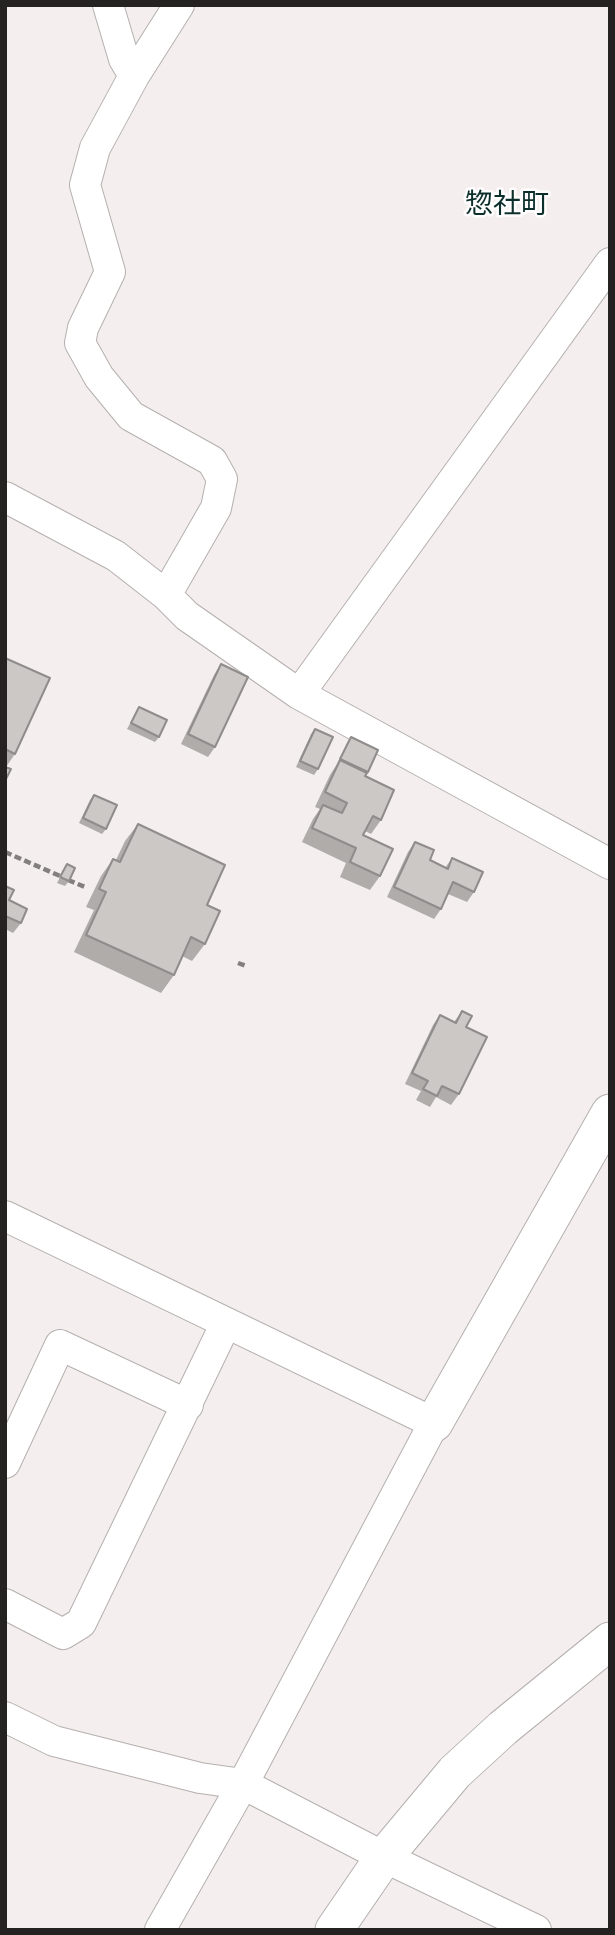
<!DOCTYPE html>
<meta charset="utf-8">
<style>
body{margin:0}
#map{position:relative;width:615px;height:1935px;overflow:hidden;background:#f4efee;font-family:"Roboto Serif",serif}
canvas{display:block}
.frame{position:absolute;inset:0;border:7px solid #252322;pointer-events:none}
</style>
<div id="map">
<canvas width="615" height="1935"></canvas>
<div class="frame"></div>
</div>
<script>
const c = document.querySelector('canvas').getContext('2d');
c.lineJoin = 'round';
function poly(rows) {
  const path = new Path2D();
  for (const r of rows) {
    path.moveTo(r[0], r[1]);
    for (let i = 2; i < r.length; i += 2) path.lineTo(r[i], r[i + 1]);
  }
  return path;
}
function strokePath(path, color, width, dash) {
  c.strokeStyle = color;
  c.lineWidth = width;
  c.lineCap = dash ? 'butt' : 'round';
  c.setLineDash(dash || []);
  c.stroke(path);
}
function paint(path, color) {
  c.fillStyle = color;
  c.fill(path, 'evenodd');
}
function drawText(font, color, halo, rows, align = 'center') {
  c.font = font + ' "Roboto Serif","Noto Sans JP",serif';
  c.lineWidth = 5;
  c.setLineDash([]);
  c.textBaseline = 'middle';
  c.strokeStyle = halo;
  c.fillStyle = color;
  for (const [text, x, y, turn = 0] of rows) {
    c.save();
    c.translate(x, y);
    c.rotate((+turn || 0) * Math.PI / 180);
    c.textAlign = isNaN(turn) ? turn : align;
    if (halo) c.strokeText(text, 0, 0);
    c.fillText(text, 0, 0);
    c.restore();
  }
}
const path = poly([
 [5,852,60,876],
 [68,880,85,887],
 [238,963,246,966]
]);
const minor = poly([
 [108,5,124,59,134,76],
 [5,497,116,556,166,595,187,616,299,694,610,864],
 [166,595,216,508,222,479,212,461,131,416,99,377,80,343,83,328,110,272,85,185,95,148,134,76,179,5],
 [299,694,610,263],
 [5,1216,434,1423,243,1784,160,1930],
 [5,1463,60,1345,188,1405],
 [5,1604,63,1634,81,1623,226,1323],
 [5,1717,54,1741,200,1778,243,1784,384,1857,536,1930]
]);
const tertiary = poly([
 [434,1423,610,1113],
 [334,1930,384,1857,455,1772,503,1728,610,1641]
]);
const wall = poly([
 [5,658,15,754,6,767,5,781],
 [221,664,215,747,208,757,181,744,214,675],
 [139,707,159,737,155,742,127,729],
 [315,729,318,769,314,775,296,767,311,734],
 [351,737,368,772,366,776,381,820,371,834,365,831,363,835,380,876,370,890,340,877,346,863,302,842,313,819,320,809,315,807,330,775,337,764,347,743],
 [94,795,106,829,102,834,79,823,90,800],
 [138,824,207,905,205,944,192,961,182,956,174,975,161,993,74,952,94,910,86,907,101,876,113,859,116,860,125,841],
 [415,842,430,860,445,868,452,858,474,892,467,902,448,894,441,909,434,919,387,897,408,852],
 [67,864,69,881,65,886,57,883],
 [5,886,9,900,21,923,13,933,5,929],
 [462,1011,466,1027,459,1094,451,1105,436,1097,430,1107,416,1100,421,1091,405,1084,433,1025,440,1015,454,1022]
]);
const building = poly([
 [5,658,50,678,15,754,5,749,5,658],
 [221,664,248,677,215,747,188,734,221,664],
 [139,707,167,720,159,737,131,723,139,707],
 [315,729,333,737,318,769,300,761,315,729],
 [351,737,378,750,368,772,340,759,351,737],
 [340,760,367,773,365,776,394,790,381,820,373,816,363,835,393,849,380,876,350,862,356,848,312,828,323,805,342,813,347,803,325,792,340,760],
 [5,767,11,769,5,781,5,767],
 [94,795,117,805,106,829,83,818,94,795],
 [138,824,225,865,207,905,220,911,205,944,191,937,174,975,86,935,106,892,99,889,113,859,120,862,138,824],
 [415,842,434,850,430,860,448,869,452,858,483,872,474,892,453,882,441,909,394,887,415,842],
 [67,864,75,868,69,881,60,877,67,864],
 [5,886,14,890,9,900,27,909,21,923,5,916,5,886],
 [462,1011,472,1016,466,1027,487,1037,459,1094,442,1086,437,1096,423,1089,428,1081,412,1073,440,1015,456,1023,462,1011]
]);
const quarterNames = [
 ["惣社町",507,205]
];
strokePath(minor, '#b5b0af', 32);
strokePath(tertiary, '#b5b0af', 39);
strokePath(path, '#837f7e', 4.5, [7, 3.5]);
strokePath(minor, '#fff', 30);
strokePath(tertiary, '#fff', 37);
paint(wall, '#afacaa');
paint(building, '#ccc8c6');
strokePath(building, '#8f8c8b', 2);
drawText('28px', '#0c2f2c', '#fffdfd', quarterNames);
</script>
